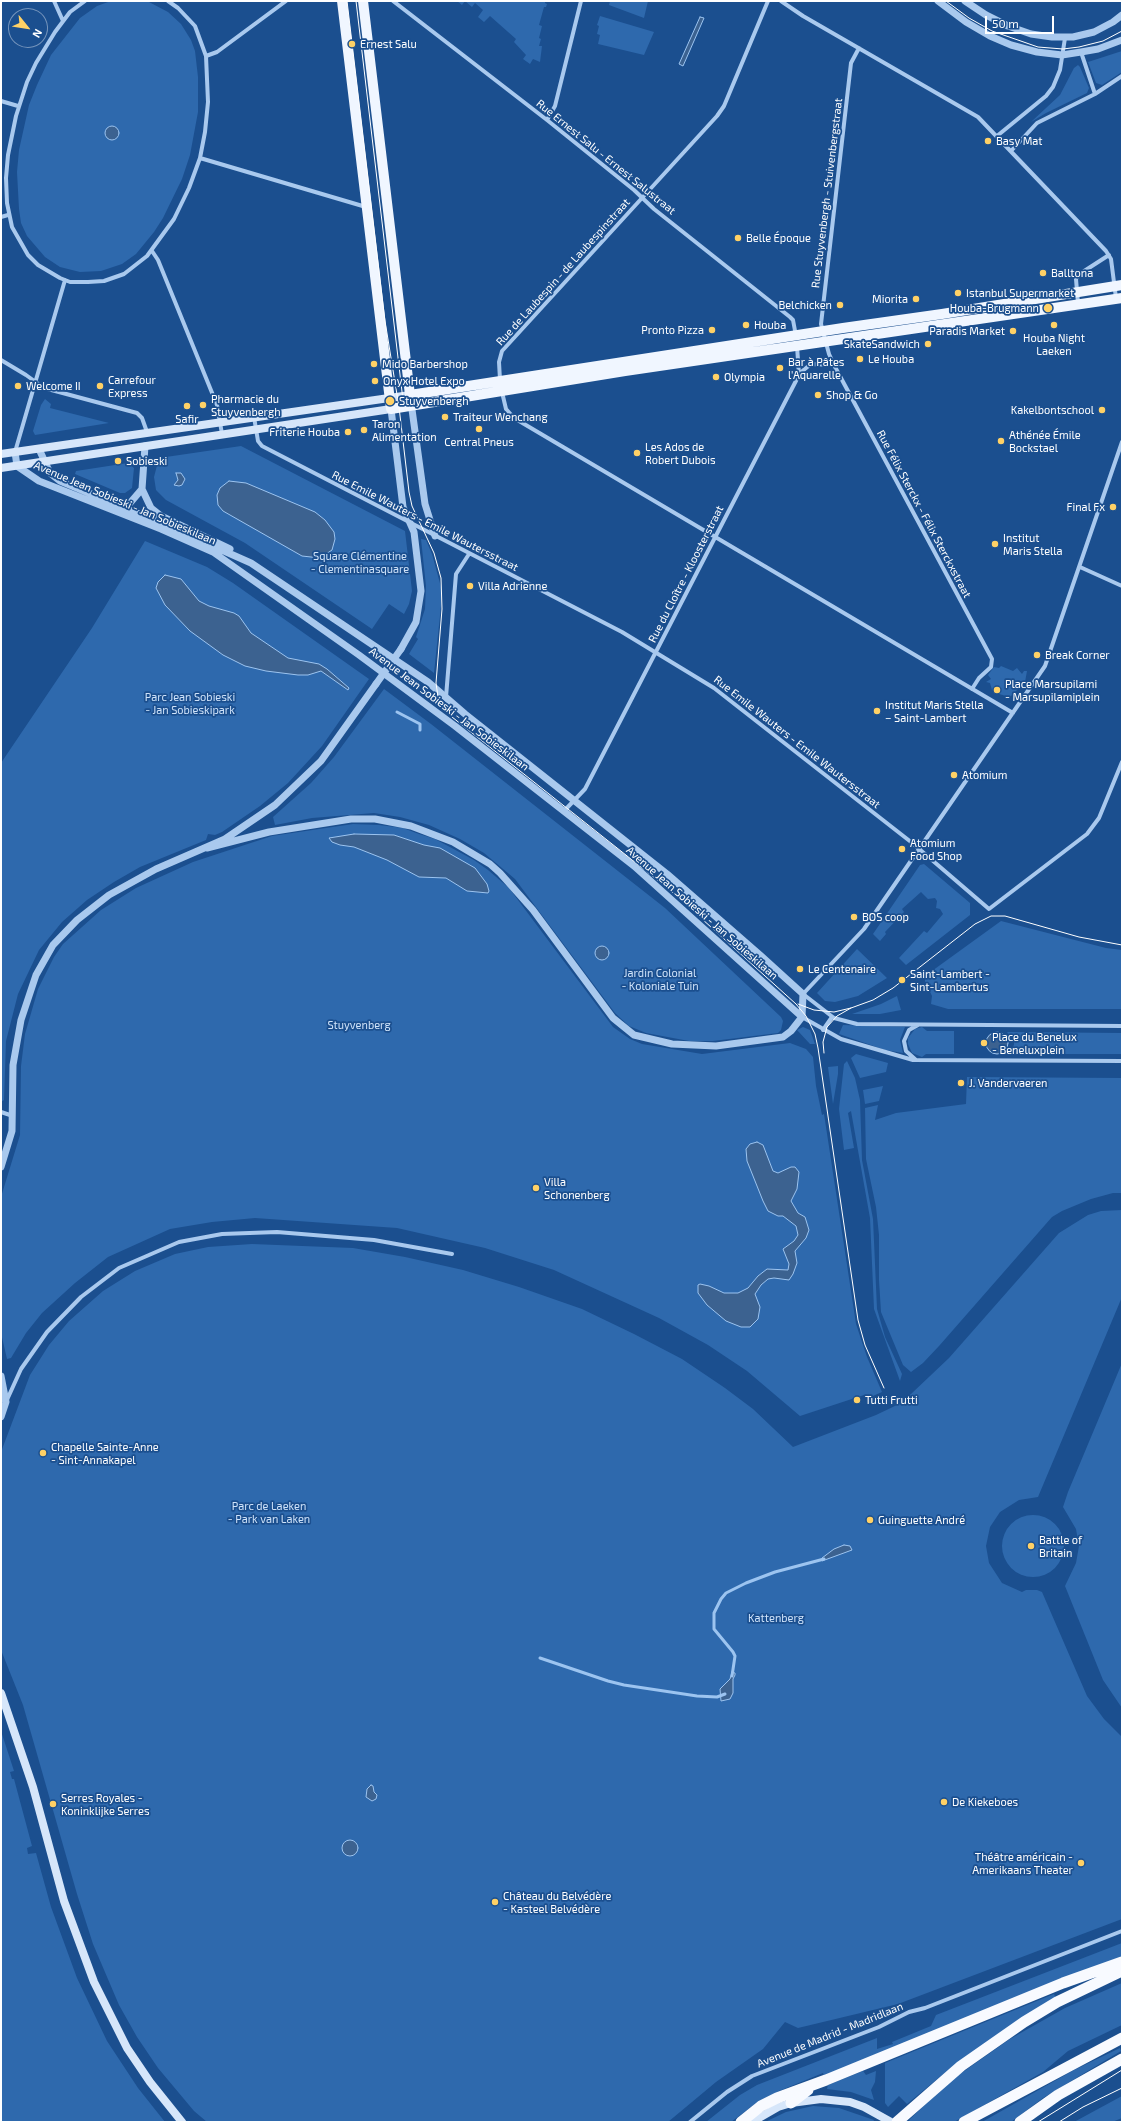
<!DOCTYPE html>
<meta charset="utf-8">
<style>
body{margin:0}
#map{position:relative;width:1123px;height:2123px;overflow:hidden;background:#1b4f8f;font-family:"Exo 2",sans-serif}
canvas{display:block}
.frame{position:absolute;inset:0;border:2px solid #fff;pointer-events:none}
.north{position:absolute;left:8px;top:8px;width:40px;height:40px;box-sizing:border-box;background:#1b4f8f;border:1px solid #7695bc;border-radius:50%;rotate:120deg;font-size:11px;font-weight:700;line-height:16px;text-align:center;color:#fff}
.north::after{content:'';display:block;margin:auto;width:14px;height:18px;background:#ffd166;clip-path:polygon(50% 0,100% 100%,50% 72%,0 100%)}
.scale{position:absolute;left:985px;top:16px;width:69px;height:18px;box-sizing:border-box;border:2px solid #fff;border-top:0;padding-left:5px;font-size:12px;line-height:14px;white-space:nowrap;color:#fff;-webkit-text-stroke:3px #1b4f8f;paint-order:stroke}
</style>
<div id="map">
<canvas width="1123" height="2123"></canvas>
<div class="frame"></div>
<div class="north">N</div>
<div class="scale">50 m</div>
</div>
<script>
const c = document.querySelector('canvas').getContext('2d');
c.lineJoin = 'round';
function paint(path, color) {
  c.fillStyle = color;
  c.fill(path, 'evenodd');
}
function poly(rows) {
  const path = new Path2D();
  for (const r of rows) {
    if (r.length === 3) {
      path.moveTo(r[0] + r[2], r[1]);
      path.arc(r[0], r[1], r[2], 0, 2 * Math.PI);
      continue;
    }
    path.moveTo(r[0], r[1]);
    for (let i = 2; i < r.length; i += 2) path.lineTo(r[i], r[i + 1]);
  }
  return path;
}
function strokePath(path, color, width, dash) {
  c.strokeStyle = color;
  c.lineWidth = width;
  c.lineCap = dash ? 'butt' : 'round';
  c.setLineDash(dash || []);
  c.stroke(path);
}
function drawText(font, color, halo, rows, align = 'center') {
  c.font = font + ' "Exo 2",sans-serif';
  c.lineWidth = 3.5;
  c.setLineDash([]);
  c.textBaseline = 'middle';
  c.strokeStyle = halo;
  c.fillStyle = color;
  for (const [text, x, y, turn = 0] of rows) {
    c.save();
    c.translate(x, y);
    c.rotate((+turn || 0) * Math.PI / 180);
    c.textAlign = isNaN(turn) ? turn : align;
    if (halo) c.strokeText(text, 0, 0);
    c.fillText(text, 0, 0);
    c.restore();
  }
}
const green = poly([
 [111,1,149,2,168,12,181,24,191,40,195,51,198,77,198,112,190,155,182,179,163,218,154,232,136,254,122,264,101,271,80,272,60,267,45,257,27,236,21,223,19,209,17,172,19,150,29,105,37,85,51,55,80,18,97,6],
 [457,1,545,1,545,3,547,4,546,7,544,7,539,25,542,26,539,38,541,39,539,46,542,46,540,62,533,59,530,64,523,59,526,55,514,42,516,39,490,16,484,22,478,17,483,10,475,3,472,7,465,1,462,5],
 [610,1,648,1,644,18,609,5],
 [600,16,654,32,644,55,598,44,600,35,597,34,599,26,597,25],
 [1122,51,1122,72,1102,85,1096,83,1088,62],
 [1078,65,1080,67,1089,88,1087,93,1046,113,1031,122,1060,95,1074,68],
 [45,399,51,404,50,408,109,423,35,435,33,431,41,405],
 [241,446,405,531,412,591,409,604,404,614,389,604,372,629,245,543,166,500,156,490,154,477,159,458],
 [128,463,134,468,132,488,125,493,120,493,75,474,76,471],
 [421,539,426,540,432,554,441,587,441,606,434,673,409,654,418,639,416,637,425,609,426,586],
 [145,541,207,567,233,583,369,679,322,746,288,783,260,806,222,832,215,835,208,834,206,840,140,867,114,882,87,900,62,922,39,950,18,994,6,1041,4,1100,1,1102,1,763,92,628],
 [1001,666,1013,671,1017,668,1022,674,1024,671,1027,671,1025,682,1010,697,999,694,992,690,990,683,986,682,991,679,988,675,994,667,999,668],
 [384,689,431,724,665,908,781,1017,783,1021,781,1030,778,1033,713,1041,689,1041,646,1033,629,1026,615,1013,515,879,484,853,460,839,429,825,400,817,374,813,312,818,275,825,273,817,311,783,334,757],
 [353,824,379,825,403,828,419,834,435,839,474,860,488,870,509,888,613,1027,630,1039,642,1044,702,1054,790,1043,806,1049,813,1057,816,1086,822,1115,824,1114,856,1324,867,1357,882,1392,866,1399,864,1395,800,1416,747,1371,708,1345,659,1318,554,1270,485,1248,397,1228,255,1218,212,1222,170,1229,108,1257,75,1283,42,1313,26,1333,11,1358,7,1359,1,1333,1,1197,20,1135,21,1066,25,1034,38,989,54,957,63,944,101,910,136,888,193,862,272,836],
 [924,864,970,903,970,915,906,965,899,958,924,931,927,933,943,914,940,909,936,908,937,901,935,898,928,899,921,892,902,909,904,912,885,932,886,934,880,941,873,934,920,865],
 [1001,921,1106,948,1122,950,1122,1009,948,1009,931,1004,932,996,925,981,925,976],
 [857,949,887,978,858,996,835,1002,825,1001,817,993],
 [897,996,901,1010,880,1014,852,1014,881,1004],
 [843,1025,905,1027,900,1040,903,1053,885,1050,839,1034],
 [803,1027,810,1030,815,1044,810,1044,797,1030],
 [922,1027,927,1031,954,1031,954,1054,926,1054,922,1057,912,1053,908,1044,908,1038,915,1029],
 [1007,1032,1122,1033,1122,1054,1008,1054,1014,1045,1014,1041],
 [856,1054,888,1063,886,1072,860,1078,851,1058],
 [847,1061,855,1078,860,1100,862,1160,873,1219,877,1309,885,1337,902,1374,900,1381,874,1309,870,1218,851,1111,848,1113,854,1148,844,1150,839,1109,844,1064],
 [838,1066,838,1074,833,1104,828,1067],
 [967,1077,1122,1078,1122,1193,1113,1193,1091,1199,1062,1211,1052,1217,939,1346,923,1363,911,1372,903,1365,881,1312,879,1280,879,1235,876,1207,866,1159,865,1108,878,1105,875,1120,896,1113,966,1104],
 [883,1086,879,1101,865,1104,863,1090],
 [1122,1210,1122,1297,1038,1497,1019,1500,1000,1512,990,1527,986,1546,989,1563,1002,1583,1022,1592,1026,1590,1037,1590,1042,1592,1087,1696,1104,1719,1122,1737,1122,1919,898,2004,798,2028,785,2022,763,2049,716,2082,668,2122,207,2122,194,2111,158,2068,137,2037,119,2005,93,1944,77,1894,23,1705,1,1650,1,1452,30,1375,49,1345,69,1321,103,1291,135,1271,175,1254,208,1247,252,1244,353,1248,405,1257,463,1270,519,1287,582,1309,634,1334,682,1359,725,1388,753,1409,793,1447,876,1415,897,1405,911,1394,949,1358,1059,1233,1088,1215,1101,1211],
 [1122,1363,1122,1708,1103,1680,1065,1586,1076,1563,1079,1546,1076,1529,1063,1507,1068,1492],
 [1033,1546,31],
 [1,1731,14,1771,10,1772,12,1779,14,1779,32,1846,27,1848,28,1854,36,1853,51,1907,77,1978,107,2041,138,2088,165,2122,1,2122],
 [1122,1943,1122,1958,824,2076,823,2073,779,2091,759,2101,731,2122,706,2122,740,2095,757,2085,877,2038,877,2049,893,2044,892,2042,931,2026,936,2015],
 [1122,1983,1122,2025,1068,2051,1043,2072,954,2122,910,2122,909,2120,950,2081,1010,2039,1065,2008],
 [1054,1994,1056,1999,953,2066,907,2104,899,2096,888,2107,885,2103,885,2063],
 [1120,2048,1121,2051,1043,2098,1011,2122,982,2122,1074,2070],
 [863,2071,866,2075,876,2071,875,2082,871,2090,874,2100,851,2092,827,2089,828,2085],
 [1122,2096,1122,2118,1112,2122,1074,2122],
 [813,2106,839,2108,874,2120,873,2122,765,2122,786,2112]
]);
const water = poly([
 [700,17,704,18,683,66,679,64,700,17],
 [112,133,7],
 [176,473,181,473,185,479,182,485,179,486,174,485,178,480,176,473],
 [229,481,246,483,315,512,325,520,334,532,335,539,332,550,320,558,302,556,223,511,218,505,217,495,220,488,229,481],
 [165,575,181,579,199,601,209,606,234,613,239,616,251,633,288,658,319,664,327,669,349,688,348,690,321,671,308,675,298,675,266,671,245,666,223,655,190,631,165,605,156,588,158,582,165,575],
 [354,834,394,835,424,845,440,848,475,868,487,884,489,891,488,893,467,891,446,878,419,877,387,860,354,847,340,845,332,842,329,838,354,834],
 [602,953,7],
 [997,1043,11],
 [757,1142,763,1145,773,1171,778,1173,791,1167,795,1167,799,1172,797,1189,791,1201,798,1213,805,1217,809,1230,806,1238,795,1251,797,1263,793,1274,789,1280,774,1278,768,1279,761,1285,755,1294,760,1307,758,1319,750,1327,741,1327,726,1321,707,1305,698,1293,698,1285,700,1284,709,1286,724,1293,738,1293,748,1288,758,1276,767,1269,788,1270,789,1264,783,1249,794,1241,798,1235,796,1226,783,1216,778,1216,768,1211,763,1201,747,1161,746,1149,750,1144,757,1142],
 [844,1545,850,1546,852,1550,822,1561,822,1558,834,1549,844,1545],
 [732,1672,735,1673,735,1675,733,1679,733,1693,730,1699,721,1701,720,1689,730,1679,732,1672],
 [371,1785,373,1786,374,1792,377,1795,376,1799,372,1801,366,1797,367,1789,371,1785],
 [350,1848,8]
]);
const stream = poly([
 [397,712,420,724,420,730],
 [540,1658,608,1681,624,1685,697,1696,717,1697,725,1694],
 [732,1676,735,1656,733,1652,714,1629,714,1613,721,1599,726,1593,746,1583,775,1572,824,1559]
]);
const minor = poly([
 [54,1,63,21],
 [85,1,70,12,55,32,36,63,27,82,16,116,8,155,6,178,7,203,12,227,28,255,38,265,60,278,70,282,88,282,104,281,124,274,147,256,174,219,189,188,200,158,205,132,208,102,206,56,195,26,178,8,168,1],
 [393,1,547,120,634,190,654,209,790,317,793,320,796,336],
 [781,1,803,16,978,117,1106,251,1111,259,1116,298],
 [859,48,851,63,821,324,829,354,834,365,992,659,991,667,979,678,972,689],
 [1081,52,1095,94],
 [206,56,217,52,286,1],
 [1,101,18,106],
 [547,120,555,106,581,1],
 [997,136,1046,96,1053,87,1060,70,1065,38],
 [1011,151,1037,123,1095,94,1122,76],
 [200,158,366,207],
 [1,217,8,215],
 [152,251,158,260,217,405,222,434],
 [1078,303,1076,279,1078,275,1109,255],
 [1,360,26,375,44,388,137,413,142,418,147,432],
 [800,373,811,364,834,365],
 [500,380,499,362,502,351,717,116,724,106,768,1],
 [502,392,506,409,514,418,1013,713],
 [254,417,258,441,262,446,622,632,714,688,911,842,989,909,1087,834,1099,818,1122,762],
 [1122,442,1045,666,864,929,803,994,834,1018,857,1024,1122,1026],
 [15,452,65,280],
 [1080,567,1122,586],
 [446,697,456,574,469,554],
 [564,811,585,789,799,375,797,346],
 [802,1017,841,1039,913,1060,1122,1061],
 [823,1030,832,1017],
 [916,1060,906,1051,904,1041,909,1030,918,1025],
 [1,1112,13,1116],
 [1,1400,6,1402,21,1369,47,1332,81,1297,119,1268,179,1242,222,1234,277,1232,374,1240,452,1254],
 [690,2122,727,2092,752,2076,879,2027,909,2012,925,2008,1122,1931]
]);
const tertiary = poly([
 [938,1,966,22,990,36,1011,45,1037,52,1062,55,1081,52,1098,49,1122,40],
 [965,1,986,15,1008,26,1031,34,1052,37,1073,37,1094,32,1113,22,1122,15],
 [410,395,425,504,435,536],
 [391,409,403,507,414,532,421,591,416,622,401,649],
 [145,446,142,489,151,508,161,516,230,549],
 [39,449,50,473,60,481,163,524,251,563,428,682,465,714,667,874,761,956,803,994,802,1017,791,1031,783,1037,716,1046,672,1044,634,1035,613,1018,533,910,500,873,490,864,453,842,411,826,375,819,351,819,269,832,207,848],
 [15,452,17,466,39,481,161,529,213,552,359,655,455,726,634,866,802,1017],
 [120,509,130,503,142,489],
 [1,1167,12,1131,13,1065,21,1020,36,975,53,945,77,920,109,895,156,869,225,839,275,805,321,761,376,684],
 [1,1376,6,1402,1,1417]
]);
const secondary = poly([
 [1,454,410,395],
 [1,468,391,409],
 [1,1693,33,1787,64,1901,94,1982,127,2048,150,2082,182,2122],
 [752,2122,778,2107,791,2103,821,2099,850,2102,864,2107,891,2122]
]);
const primary = poly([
 [342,1,391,409,625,371,1122,298],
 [363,1,410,395,843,328,942,314,1122,285]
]);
const trunk = poly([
 [791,2103,808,2090],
 [741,2122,761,2106,777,2098,826,2080,1063,1983,1122,1962],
 [897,2122,961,2066,1024,2022,1057,2002,1122,1971],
 [964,2122,1122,2038],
 [1020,2122,1058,2095,1122,2059]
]);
const tram = poly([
 [347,1,385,321,399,407,409,492,412,506,434,553,441,578,442,609,436,683,438,697,446,711,452,717,670,890,796,1004,806,1016,815,1034,818,1048,858,1320,865,1345,884,1388],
 [356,1,403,400],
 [946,1,969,18,992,31,1038,47,1063,49,1079,47,1103,41,1122,31],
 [798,1004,814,1010,834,1012,851,1008,873,1000,893,988,975,924,991,916,1005,916,1079,937,1122,945],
 [824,1053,823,1042,827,1027,837,1016,851,1008],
 [1038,2122,1122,2070],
 [1059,2122,1083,2107,1122,2088]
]);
const tertiaryBridge = poly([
 [376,684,401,649]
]);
const markers = [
 [352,44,4,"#ffd166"],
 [988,141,4,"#ffd166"],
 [738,238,4,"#ffd166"],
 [1043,273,4,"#ffd166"],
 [958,293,4,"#ffd166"],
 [916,299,4,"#ffd166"],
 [840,305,4,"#ffd166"],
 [1048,308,5,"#ffd166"],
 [746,325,4,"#ffd166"],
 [1054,325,4,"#ffd166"],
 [712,330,4,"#ffd166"],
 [1013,331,4,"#ffd166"],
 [928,344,4,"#ffd166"],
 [860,359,4,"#ffd166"],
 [374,364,4,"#ffd166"],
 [780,368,4,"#ffd166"],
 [716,377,4,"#ffd166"],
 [375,381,4,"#ffd166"],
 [18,386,4,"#ffd166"],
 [100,386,4,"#ffd166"],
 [818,395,4,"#ffd166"],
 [390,401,5,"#ffd166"],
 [203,405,4,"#ffd166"],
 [187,406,4,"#ffd166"],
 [1102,410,4,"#ffd166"],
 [445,417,4,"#ffd166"],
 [479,429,4,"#ffd166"],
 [364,430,4,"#ffd166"],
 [348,432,4,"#ffd166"],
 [1001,441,4,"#ffd166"],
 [637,453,4,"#ffd166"],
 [118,461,4,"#ffd166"],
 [1113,507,4,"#ffd166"],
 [995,544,4,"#ffd166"],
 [470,586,4,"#ffd166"],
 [1037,655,4,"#ffd166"],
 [997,690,4,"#ffd166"],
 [877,711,4,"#ffd166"],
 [954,775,4,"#ffd166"],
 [902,849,4,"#ffd166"],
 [854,917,4,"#ffd166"],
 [800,969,4,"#ffd166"],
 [902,980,4,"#ffd166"],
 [984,1043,4,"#ffd166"],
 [961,1083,4,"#ffd166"],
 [536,1188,4,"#ffd166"],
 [857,1400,4,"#ffd166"],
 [43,1453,4,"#ffd166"],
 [870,1520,4,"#ffd166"],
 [1031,1546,4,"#ffd166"],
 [944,1802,4,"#ffd166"],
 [53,1804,4,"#ffd166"],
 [1081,1863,4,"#ffd166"],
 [495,1902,4,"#ffd166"]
];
const poiNames = [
 ["Ernest Salu",360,44],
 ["Basy Mat",996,141],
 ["Belle Époque",746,238],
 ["Balltona",1051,273],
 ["Istanbul Supermarket",966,293],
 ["Miorita",908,299,"right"],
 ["Belchicken",832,305,"right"],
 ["Houba-Brugmann",1039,308,"right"],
 ["Houba",754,325],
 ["Pronto Pizza",704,330,"right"],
 ["Paradis Market",1005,331,"right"],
 ["Houba Night",1054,338,"center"],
 ["Laeken",1054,351,"center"],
 ["SkateSandwich",920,344,"right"],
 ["Le Houba",868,359],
 ["Bar à Pâtes",788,362],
 ["l'Aquarelle",788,375],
 ["Mido Barbershop",382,364],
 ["Olympia",724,377],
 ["Carrefour",108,380],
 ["Express",108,393],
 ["Onyx Hotel Expo",383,381],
 ["Welcome II",26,386],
 ["Shop & Go",826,395],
 ["Pharmacie du",211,399],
 ["Stuyvenbergh",211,412],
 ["Stuyvenbergh",399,401],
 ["Kakelbontschool",1094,410,"right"],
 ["Traiteur Wenchang",453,417],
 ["Safir",187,419,"center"],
 ["Taron",372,424],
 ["Alimentation",372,437],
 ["Friterie Houba",340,432,"right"],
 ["Athénée Émile",1009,435],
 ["Bockstael",1009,448],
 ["Central Pneus",479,442,"center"],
 ["Les Ados de",645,447],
 ["Robert Dubois",645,460],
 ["Sobieski",126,461],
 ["Final Fx",1105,507,"right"],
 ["Institut",1003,538],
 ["Maris Stella",1003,551],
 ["Villa Adrienne",478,586],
 ["Break Corner",1045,655],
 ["Place Marsupilami",1005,684],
 ["- Marsupilamiplein",1005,697],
 ["Institut Maris Stella",885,705],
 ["– Saint-Lambert",885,718],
 ["Atomium",962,775],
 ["Atomium",910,843],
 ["Food Shop",910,856],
 ["BOS coop",862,917],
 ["Le Centenaire",808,969],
 ["Saint-Lambert -",910,974],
 ["Sint-Lambertus",910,987],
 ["Place du Benelux",992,1037],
 ["- Beneluxplein",992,1050],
 ["J. Vandervaeren",969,1083],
 ["Villa",544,1182],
 ["Schonenberg",544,1195],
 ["Tutti Frutti",865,1400],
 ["Chapelle Sainte-Anne",51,1447],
 ["- Sint-Annakapel",51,1460],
 ["Guinguette André",878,1520],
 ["Battle of",1039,1540],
 ["Britain",1039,1553],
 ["Serres Royales -",61,1798],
 ["Koninklijke Serres",61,1811],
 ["De Kiekeboes",952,1802],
 ["Théâtre américain -",1073,1857,"right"],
 ["Amerikaans Theater",1073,1870,"right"],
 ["Château du Belvédère",503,1896],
 ["- Kasteel Belvédère",503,1909]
];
const streetNames = [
 ["Rue Ernest Salu - Ernest Salustraat",606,157,39],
 ["Rue Stuyvenbergh - Stuivenbergstraat",827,193,-83],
 ["Rue de Laubespin - de Laubespinstraat",563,272,-48],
 ["Avenue Jean Sobieski - Jan Sobieskilaan",125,503,23],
 ["Rue Félix Sterckx - Félix Sterckxstraat",924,514,62],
 ["Rue Emile Wauters - Emile Wautersstraat",425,521,27],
 ["Rue du Cloître - Kloosterstraat",686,574,-63],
 ["Avenue Jean Sobieski - Jan Sobieskilaan",449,709,37],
 ["Rue Emile Wauters - Emile Wautersstraat",797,742,38],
 ["Avenue Jean Sobieski - Jan Sobieskilaan",702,913,41],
 ["Avenue de Madrid - Madridlaan",830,2035,-22]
];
const parkNames = [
 ["Square Clémentine",360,556],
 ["- Clementinasquare",360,569],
 ["Parc Jean Sobieski",190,697],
 ["- Jan Sobieskipark",190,710],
 ["Jardin Colonial",660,973],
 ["- Koloniale Tuin",660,986],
 ["Stuyvenberg",359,1025],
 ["Parc de Laeken",269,1506],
 ["- Park van Laken",269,1519],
 ["Kattenberg",776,1618]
];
paint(green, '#2e69ad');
paint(water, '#3c6290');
strokePath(water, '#9cc4f0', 1);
strokePath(stream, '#9cc4f0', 3);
strokePath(minor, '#a9c9ee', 4);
strokePath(tertiary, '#a9c9ee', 7);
strokePath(secondary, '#d6e6fa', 8);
strokePath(primary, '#f0f6ff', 10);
strokePath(trunk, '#f8faff', 11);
strokePath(tram, '#fff', 1);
strokePath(tertiaryBridge, '#a9c9ee', 7);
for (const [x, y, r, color] of markers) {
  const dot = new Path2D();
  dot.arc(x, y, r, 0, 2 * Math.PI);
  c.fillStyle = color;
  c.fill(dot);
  strokePath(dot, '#1b4f8f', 1.5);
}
drawText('11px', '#fff', '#1b4f8f', poiNames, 'left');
drawText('11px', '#fff', '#1b4f8f', streetNames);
drawText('11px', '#cfe3fa', '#1b4f8f', parkNames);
</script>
